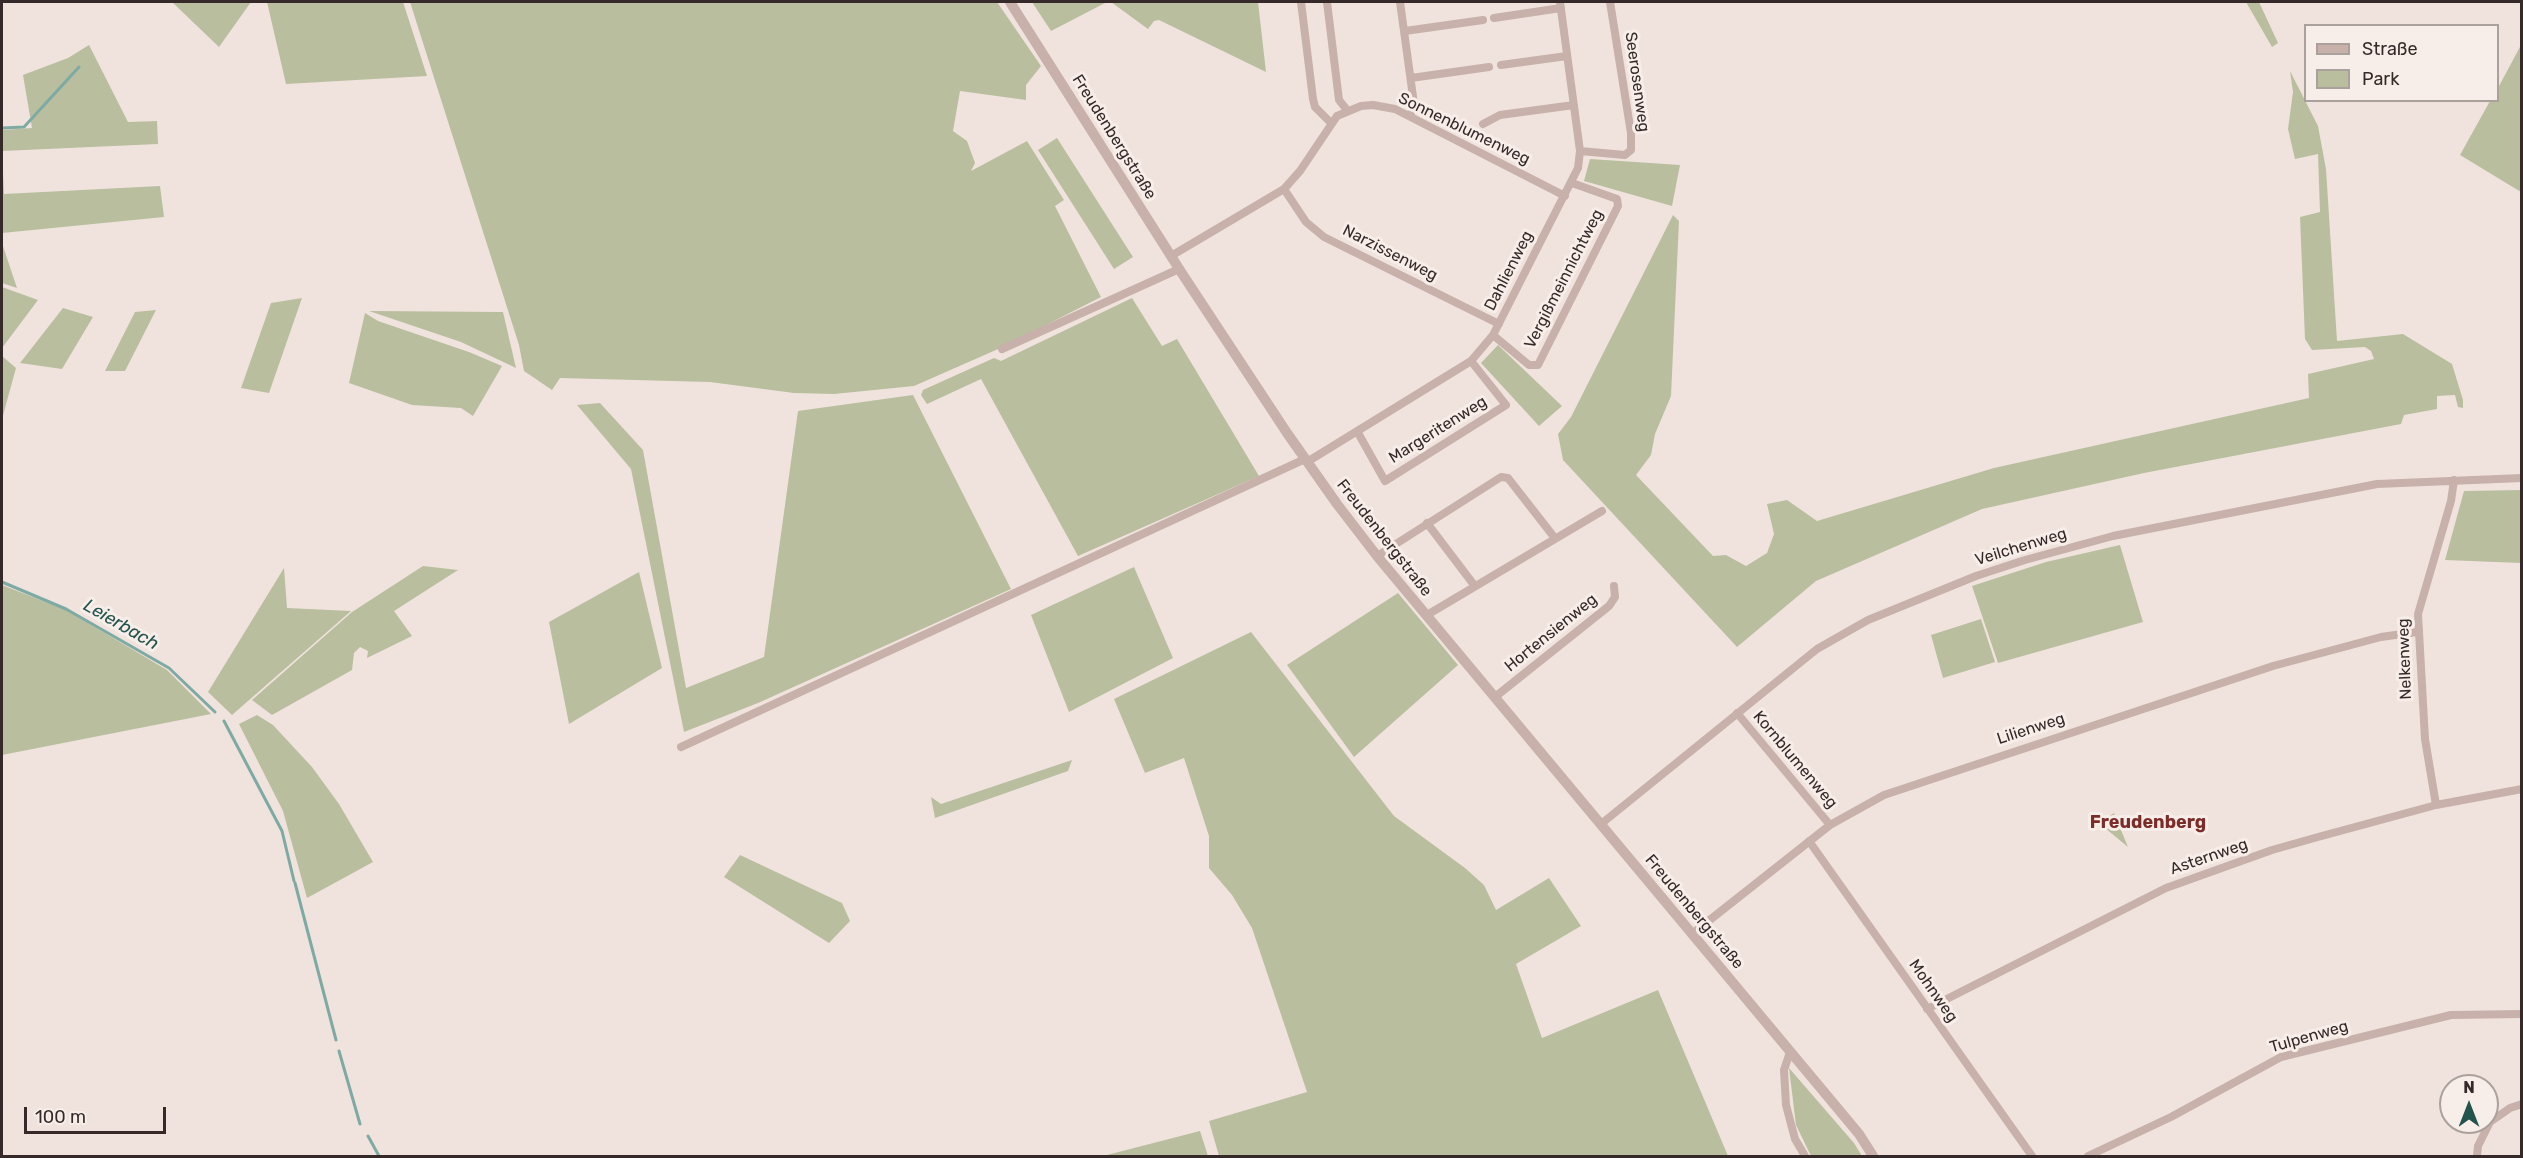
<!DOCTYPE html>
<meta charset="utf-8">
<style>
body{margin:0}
#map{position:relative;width:2523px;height:1158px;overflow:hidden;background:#f0e3dd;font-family:Rubik,sans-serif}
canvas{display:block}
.frame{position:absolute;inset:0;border:3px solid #352a29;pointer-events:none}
.legend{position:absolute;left:2304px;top:24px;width:195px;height:78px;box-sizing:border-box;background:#f8eee9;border:2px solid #aaa09c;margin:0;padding:8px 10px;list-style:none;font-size:18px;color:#352a29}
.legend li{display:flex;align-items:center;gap:12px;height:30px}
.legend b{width:30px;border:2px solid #aaa09c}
.north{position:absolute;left:2439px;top:1074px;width:60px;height:60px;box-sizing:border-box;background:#f8eee9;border:2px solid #aaa09c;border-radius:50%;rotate:0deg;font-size:16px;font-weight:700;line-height:24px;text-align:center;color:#352a29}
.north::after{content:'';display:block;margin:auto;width:21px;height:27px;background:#22534d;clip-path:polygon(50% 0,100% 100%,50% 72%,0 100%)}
.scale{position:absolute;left:24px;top:1107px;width:142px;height:27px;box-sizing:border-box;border:3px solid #352a29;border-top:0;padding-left:8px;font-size:18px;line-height:21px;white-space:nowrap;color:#352a29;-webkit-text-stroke:4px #f8eee9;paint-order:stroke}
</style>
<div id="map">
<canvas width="2523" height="1158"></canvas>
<div class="frame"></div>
<ul class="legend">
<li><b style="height:8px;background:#c7b1aa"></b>Straße</li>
<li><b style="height:16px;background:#b9be9e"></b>Park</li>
</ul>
<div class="north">N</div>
<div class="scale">100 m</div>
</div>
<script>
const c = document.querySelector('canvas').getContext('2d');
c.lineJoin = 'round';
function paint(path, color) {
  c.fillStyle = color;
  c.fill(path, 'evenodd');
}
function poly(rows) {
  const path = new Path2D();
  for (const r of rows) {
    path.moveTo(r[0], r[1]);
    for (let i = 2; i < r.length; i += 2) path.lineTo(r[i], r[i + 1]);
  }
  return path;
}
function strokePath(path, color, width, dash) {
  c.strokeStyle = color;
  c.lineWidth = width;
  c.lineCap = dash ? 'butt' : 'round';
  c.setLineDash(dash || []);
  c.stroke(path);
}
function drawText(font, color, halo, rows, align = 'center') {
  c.font = font + ' Rubik,sans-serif';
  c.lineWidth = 6;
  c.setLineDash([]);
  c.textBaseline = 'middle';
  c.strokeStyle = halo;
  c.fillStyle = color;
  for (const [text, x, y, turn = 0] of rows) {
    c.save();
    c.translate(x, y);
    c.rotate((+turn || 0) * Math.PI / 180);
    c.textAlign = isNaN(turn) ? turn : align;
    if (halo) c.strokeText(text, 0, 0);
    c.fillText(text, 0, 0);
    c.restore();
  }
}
const green = poly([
 [172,2,251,2,219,47],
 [267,2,403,2,427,76,286,84],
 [410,2,997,2,1041,66,1026,85,1026,100,960,91,953,131,967,141,975,163,971,171,1027,141,1064,200,1055,206,1101,297,1005,346,914,386,834,394,794,393,710,382,560,378,552,390,524,371,519,345],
 [1032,2,1107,2,1051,31],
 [1111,2,1258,2,1266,72,1159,20,1154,21,1148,29],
 [2246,2,2259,2,2278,43,2272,47],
 [89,45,128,122,157,121,158,144,2,151,4,194,160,186,164,217,2,233,2,130,32,128,23,75,68,58],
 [2521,45,2521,192,2460,155,2490,101,2498,100,2498,88],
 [2290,71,2318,126,2326,169,2337,341,2403,334,2452,364,2463,400,2463,408,2458,407,2455,395,2437,396,2437,409,2404,415,2401,424,2144,473,1982,509,1816,581,1737,647,1563,460,1558,434,1571,417,1673,215,1679,221,1671,396,1655,434,1651,455,1636,475,1713,556,1726,555,1746,566,1767,553,1774,534,1767,504,1787,500,1817,521,1994,468,2309,398,2308,374,2374,359,2371,351,2365,347,2312,350,2305,339,2300,217,2320,212,2318,154,2295,159,2288,129,2293,92],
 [1057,138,1133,257,1114,269,1038,150],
 [1590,159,1680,165,1672,206,1584,181],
 [2,243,17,288,2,283],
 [2,287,38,300,2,348],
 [302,298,269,393,241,388,271,303],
 [1132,298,1162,346,1177,339,1259,476,1078,556,981,379,927,404,921,395,923,390,994,358,1001,361],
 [63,308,93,317,62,369,20,363],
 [156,310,125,371,105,371,135,312],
 [369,311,503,312,516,368,461,342],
 [365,313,378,321,469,352,502,366,473,416,461,408,412,405,349,383],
 [1498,345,1562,406,1539,426,1481,363],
 [2,356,16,368,2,419],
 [913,395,1011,589,758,703,684,732,631,469,577,405,600,403,643,450,686,688,764,657,798,411],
 [2521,490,2521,563,2445,560,2464,491],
 [2120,545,2143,622,1998,663,1972,586,2046,562],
 [423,566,458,570,394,611,412,636,367,658,368,651,360,647,354,653,352,670,272,715,252,700,352,612],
 [1134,567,1173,658,1069,712,1031,615],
 [284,568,287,608,351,611,232,715,208,692],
 [639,572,662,668,569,724,549,622],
 [2,585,66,610,167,670,211,714,2,755],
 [1398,593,1458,665,1354,757,1287,665],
 [1981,619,1995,662,1943,678,1931,635],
 [1251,632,1394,816,1465,868,1484,885,1496,910,1549,878,1581,926,1516,964,1542,1038,1658,990,1728,1156,1219,1156,1209,1121,1307,1092,1252,928,1232,895,1209,868,1209,836,1184,758,1145,773,1114,699],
 [257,715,273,725,312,767,339,804,373,862,307,898,283,811,239,724],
 [1072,760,1068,771,935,818,931,797,941,804],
 [2114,813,2128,847,2099,823],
 [740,855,842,903,850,921,829,943,724,877],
 [1789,1068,1854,1143,1862,1156,1811,1156,1796,1125],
 [1200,1131,1208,1156,1103,1156]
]);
const stream = poly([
 [2,128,24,127,79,67],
 [2,582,66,609,169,668,215,712],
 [224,721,282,831,294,881],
 [295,883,336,1040],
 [339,1051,360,1124],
 [368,1136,379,1156]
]);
const minor = poly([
 [1301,2,1313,99,1315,107,1331,123],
 [1327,2,1339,100,1347,110],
 [1400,2,1414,104,1410,116],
 [1494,18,1561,8],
 [1405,31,1483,20],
 [1501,65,1567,56],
 [1411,78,1489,67],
 [1483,124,1500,115,1574,105],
 [1580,151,1625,155,1631,150,1631,133,1610,2],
 [1284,189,1306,222,1324,237,1499,324],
 [1171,256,1284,189,1300,171,1337,116,1361,106,1373,105,1395,109,1565,196],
 [1493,335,1529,365,1538,365,1618,206,1617,199,1572,183],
 [1002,349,1179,269],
 [1357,431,1385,481,1506,405,1471,361],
 [1307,462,1471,361,1493,335,1578,168,1580,151,1560,2],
 [1427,523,1474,585],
 [1377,556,1501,477,1508,478,1554,537],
 [1427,615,1602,511],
 [1495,697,1609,606,1615,597,1614,586],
 [1737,713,1830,825],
 [681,747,1305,459],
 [2436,805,2425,739,2418,614,2451,501,2454,480],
 [1601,824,1817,649,1868,620,1976,576,2025,560,2113,536,2377,484,2522,478],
 [1809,841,2032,1156],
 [1692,934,1830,825,1884,795,2273,666,2381,637,2417,632],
 [1927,1009,2166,888,2272,850,2318,837,2436,805,2522,789],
 [1790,1052,1784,1070,1786,1105,1795,1139,1805,1156],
 [2088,1156,2171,1117,2281,1057,2451,1015,2522,1014],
 [2477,1156,2478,1146,2490,1122,2510,1108,2522,1104]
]);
const tertiary = poly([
 [1010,2,1183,275,1287,433,1337,504,1377,556,1859,1134,1873,1156]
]);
const streetNames = [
 ["Seerosenweg",1637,82,82],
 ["Sonnenblumenweg",1464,129,26],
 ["Freudenbergstraße",1114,137,58],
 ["Narzissenweg",1390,253,27],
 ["Dahlienweg",1509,271,-63],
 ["Vergißmeinnichtweg",1564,279,-63],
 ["Margeritenweg",1438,430,-32],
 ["Freudenbergstraße",1384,538,52],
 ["Veilchenweg",2021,547,-17],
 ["Hortensienweg",1551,633,-39],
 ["Nelkenweg",2405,659,-92],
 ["Lilienweg",2031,729,-18],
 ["Kornblumenweg",1795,760,50],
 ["Asternweg",2209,857,-19],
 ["Freudenbergstraße",1694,912,50],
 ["Mohnweg",1933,991,55],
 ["Tulpenweg",2309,1037,-16]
];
const waterNames = [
 ["Leierbach",121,625,30]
];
const neighbourhoodNames = [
 ["Freudenberg",2148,823]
];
paint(green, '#b9be9e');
strokePath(stream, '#7eaaa4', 3);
strokePath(minor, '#c7b1aa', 8);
strokePath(tertiary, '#c7b1aa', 10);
drawText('16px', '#352a29', '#f8eee9', streetNames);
drawText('italic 18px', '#22534d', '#f8eee9', waterNames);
drawText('bold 18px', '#7d2d29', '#f8eee9', neighbourhoodNames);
</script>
